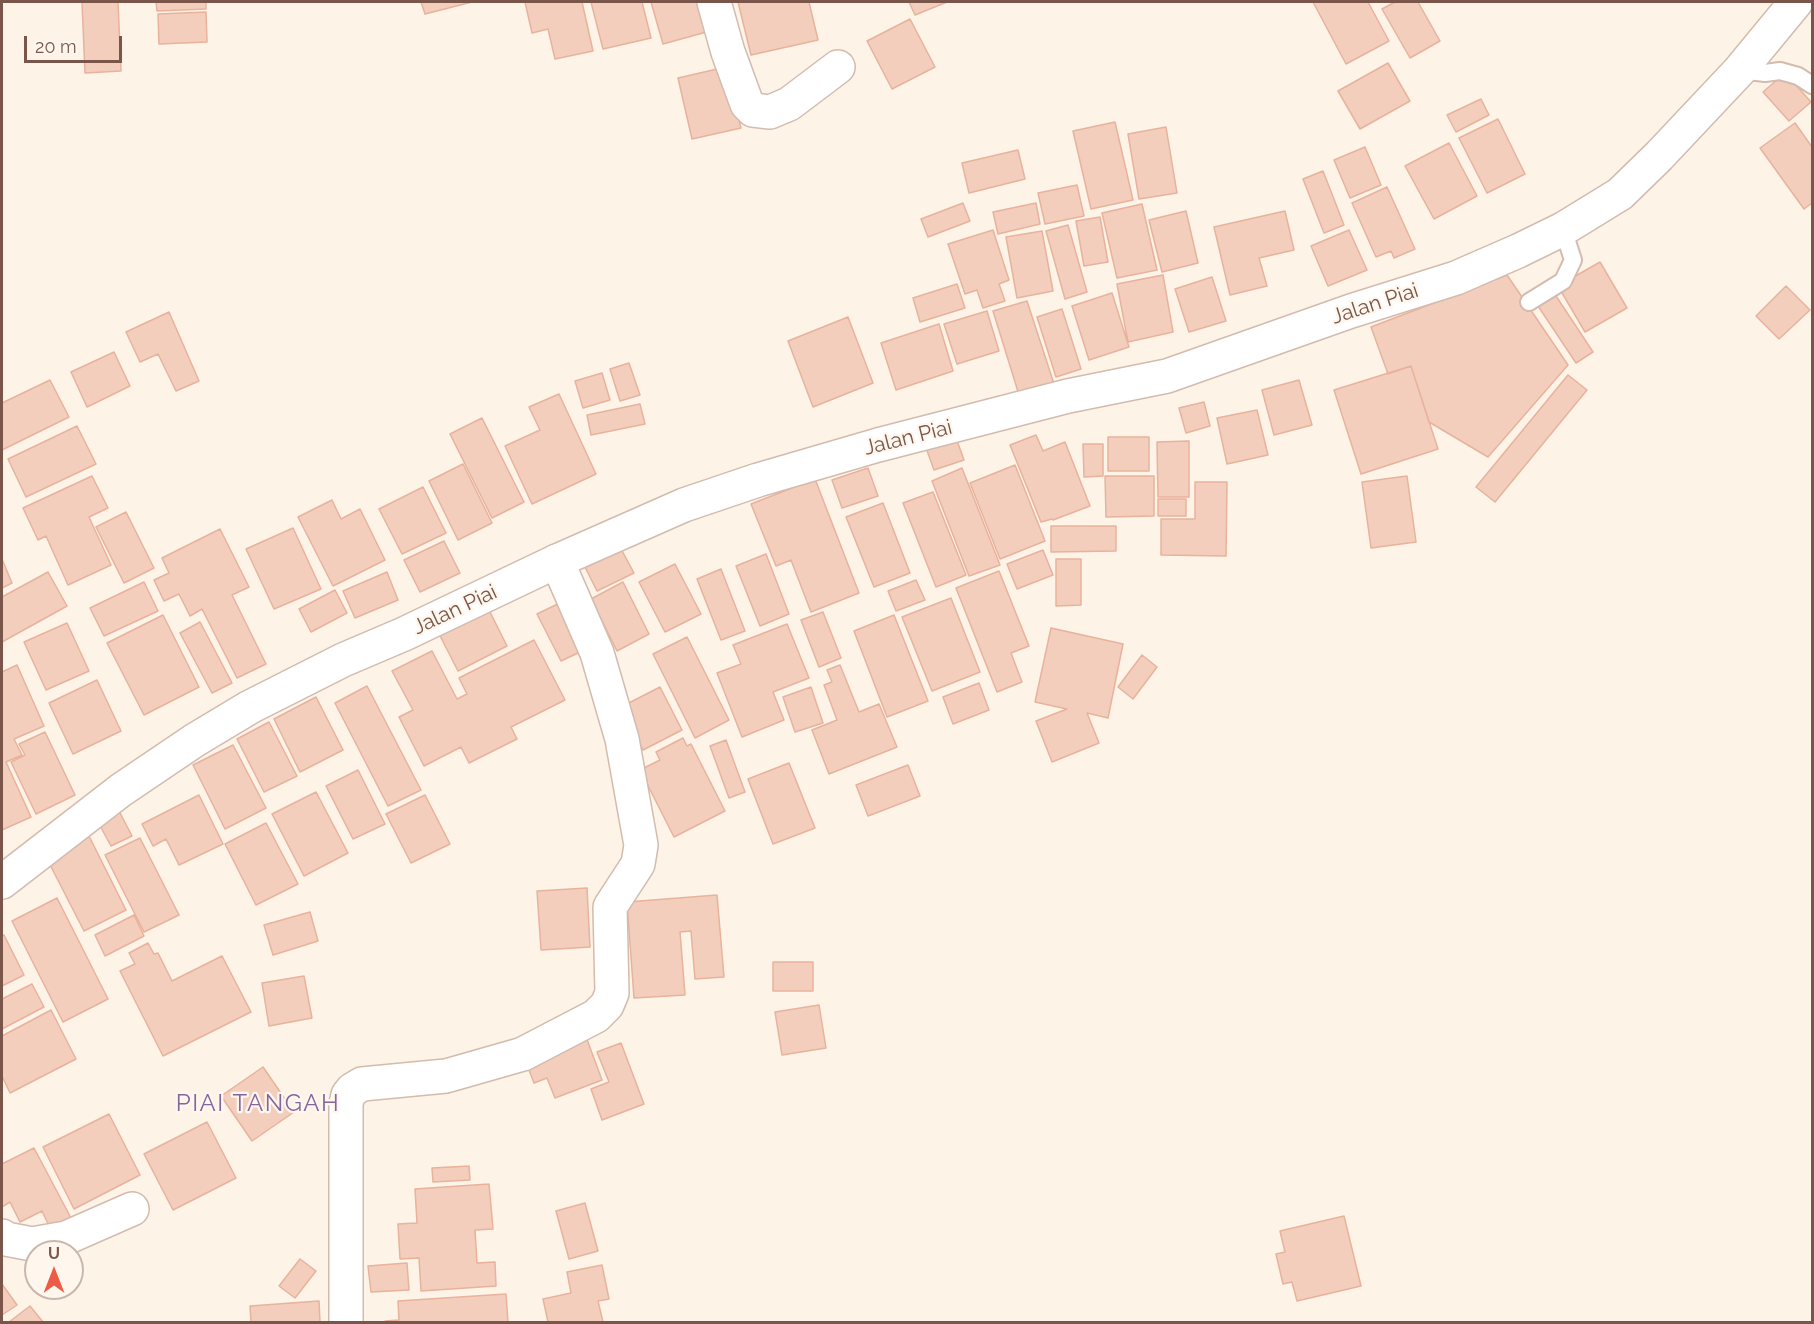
<!DOCTYPE html>
<style>
body{margin:0}
#map{position:relative;width:1814px;height:1324px;overflow:hidden;background:#fdf3e7;font-family:Raleway,sans-serif}
canvas{display:block}
.frame{position:absolute;inset:0;border:3px solid #795649;pointer-events:none}
.north{position:absolute;left:24px;top:1240px;width:60px;height:60px;box-sizing:border-box;background:#fff7ee;border:2px solid #c9b7ac;border-radius:50%;rotate:0deg;font-size:16px;font-weight:700;line-height:24px;text-align:center;color:#795649}
.north::after{content:'';display:block;margin:auto;width:21px;height:27px;background:#ed5c46;clip-path:polygon(50% 0,100% 100%,50% 72%,0 100%)}
.scale{position:absolute;left:24px;top:36px;width:98px;height:27px;box-sizing:border-box;border:3px solid #795649;border-top:0;padding-left:8px;font-size:18px;line-height:21px;white-space:nowrap;color:#795649;-webkit-text-stroke:4px #fff7ee;paint-order:stroke}
</style>
<div id="map">
<canvas width="1814" height="1324"></canvas>
<div class="frame"></div>
<div class="north">U</div>
<div class="scale">20 m</div>
</div>
<script>
const c = document.querySelector('canvas').getContext('2d');
c.lineJoin = 'round';
function paint(path, color) {
  c.fillStyle = color;
  c.fill(path, 'evenodd');
}
function poly(rows) {
  const path = new Path2D();
  for (const r of rows) {
    path.moveTo(r[0], r[1]);
    for (let i = 2; i < r.length; i += 2) path.lineTo(r[i], r[i + 1]);
  }
  return path;
}
function strokePath(path, color, width, dash) {
  c.strokeStyle = color;
  c.lineWidth = width;
  c.lineCap = dash ? 'butt' : 'round';
  c.setLineDash(dash || []);
  c.stroke(path);
}
function drawText(font, color, halo, rows, align = 'center') {
  c.font = font + ' Raleway,sans-serif';
  c.lineWidth = 4.5;
  c.setLineDash([]);
  c.textBaseline = 'middle';
  c.strokeStyle = halo;
  c.fillStyle = color;
  for (const [text, x, y, turn = 0] of rows) {
    c.save();
    c.translate(x, y);
    c.rotate((+turn || 0) * Math.PI / 180);
    c.textAlign = isNaN(turn) ? turn : align;
    if (halo) c.strokeText(text, 0, 0);
    c.fillText(text, 0, 0);
    c.restore();
  }
}
const building = poly([
 [82,2,118,2,121,71,85,73,82,2],
 [156,2,206,2,206,9,157,11,156,2],
 [421,2,472,2,425,14,421,2],
 [525,2,582,2,593,51,555,59,548,29,532,33,525,2],
 [591,2,642,2,651,38,603,49,591,2],
 [651,2,703,2,710,31,663,44,651,2],
 [738,2,809,2,818,40,751,55,738,2],
 [909,2,947,2,915,15,909,2],
 [1313,2,1368,2,1389,41,1346,64,1313,2],
 [1395,2,1418,2,1440,41,1410,58,1382,9,1395,2],
 [206,12,207,42,159,44,158,14,206,12],
 [910,19,935,67,892,89,867,41,910,19],
 [1388,63,1410,101,1360,129,1338,91,1388,63],
 [726,67,741,128,692,139,678,78,726,67],
 [1785,73,1811,102,1789,121,1763,92,1785,73],
 [1481,99,1489,115,1456,132,1447,115,1481,99],
 [1498,119,1525,174,1487,193,1459,138,1498,119],
 [1115,122,1133,200,1091,209,1073,131,1115,122],
 [1795,123,1812,147,1812,203,1804,209,1760,148,1795,123],
 [1166,127,1177,193,1139,199,1128,134,1166,127],
 [1449,143,1477,196,1434,219,1405,166,1449,143],
 [1365,147,1381,185,1350,198,1334,160,1365,147],
 [1018,150,1025,179,969,193,962,163,1018,150],
 [1323,171,1344,225,1324,233,1303,179,1323,171],
 [1077,185,1084,216,1045,224,1038,193,1077,185],
 [1387,187,1415,249,1394,258,1391,251,1376,257,1352,203,1387,187],
 [963,203,970,221,928,237,921,219,963,203],
 [1036,203,1040,224,998,234,993,212,1036,203],
 [1142,204,1157,270,1117,278,1102,213,1142,204],
 [1186,211,1198,263,1162,272,1149,220,1186,211],
 [1285,211,1294,250,1259,258,1267,286,1230,295,1214,227,1285,211],
 [1100,217,1108,262,1084,266,1076,221,1100,217],
 [1068,225,1087,292,1065,299,1046,231,1068,225],
 [993,230,1009,280,999,284,1005,301,983,308,977,290,965,294,948,244,993,230],
 [1349,230,1367,270,1328,286,1311,246,1349,230],
 [1042,231,1053,291,1017,298,1006,237,1042,231],
 [1600,262,1627,308,1585,332,1558,286,1600,262],
 [1163,275,1173,332,1128,342,1117,284,1163,275],
 [1507,275,1568,365,1488,457,1429,422,1411,366,1388,374,1371,327,1507,275],
 [1212,277,1226,321,1189,332,1175,289,1212,277],
 [957,284,965,308,920,322,913,298,957,284],
 [1786,286,1810,310,1779,339,1756,316,1786,286],
 [1112,293,1129,347,1089,360,1072,306,1112,293],
 [1556,296,1593,352,1576,363,1538,306,1556,296],
 [1027,301,1055,387,1020,398,993,311,1027,301],
 [1062,309,1081,369,1056,377,1037,317,1062,309],
 [987,311,999,351,957,364,944,324,987,311],
 [169,312,199,381,176,391,158,354,140,362,126,332,169,312],
 [848,317,873,383,813,407,788,341,848,317],
 [939,324,953,371,896,390,881,343,939,324],
 [114,352,130,386,87,407,71,372,114,352],
 [629,363,640,395,620,401,610,369,629,363],
 [1411,366,1438,449,1361,474,1334,390,1411,366],
 [602,373,610,400,583,408,575,381,602,373],
 [1568,375,1587,390,1495,502,1476,487,1568,375],
 [50,380,69,417,2,450,2,403,50,380],
 [1299,380,1312,425,1274,435,1262,390,1299,380],
 [559,394,596,474,532,504,505,446,540,430,529,407,559,394],
 [1204,402,1210,426,1186,433,1179,408,1204,402],
 [640,404,645,424,591,435,587,415,640,404],
 [1257,410,1268,455,1227,464,1217,418,1257,410],
 [482,418,524,502,492,518,450,434,482,418],
 [77,426,96,464,26,497,8,459,77,426],
 [955,435,964,460,934,470,925,445,955,435],
 [1036,435,1043,451,1065,442,1090,506,1053,520,1052,519,1041,522,1010,445,1036,435],
 [1108,437,1149,437,1149,471,1108,471,1108,437],
 [1189,441,1189,497,1158,497,1157,442,1189,441],
 [1083,444,1103,444,1103,476,1084,477,1083,444],
 [463,464,492,523,458,540,429,481,463,464],
 [1015,465,1045,541,1000,559,970,483,1015,465],
 [868,468,878,496,842,508,832,480,868,468],
 [962,468,1000,565,969,576,932,481,962,468],
 [92,476,108,508,89,517,111,565,68,585,46,536,38,540,23,508,92,476],
 [1105,476,1154,476,1154,516,1106,517,1105,476],
 [1407,476,1416,542,1371,548,1362,482,1407,476],
 [815,479,859,593,811,612,791,560,776,566,751,504,815,479],
 [1195,482,1227,482,1226,556,1161,555,1161,519,1195,519,1195,482],
 [423,487,446,533,402,554,379,509,423,487],
 [933,492,966,575,936,587,903,503,933,492],
 [1158,499,1186,499,1186,516,1158,516,1158,499],
 [332,500,341,519,360,509,385,560,333,586,298,517,332,500],
 [883,503,910,573,874,587,846,517,883,503],
 [126,512,154,568,124,583,96,527,126,512],
 [1051,526,1116,526,1116,551,1051,552,1051,526],
 [293,528,321,589,274,609,246,549,293,528],
 [220,529,249,587,232,595,266,664,237,678,202,609,190,616,179,594,164,601,154,580,169,573,162,558,220,529],
 [444,541,460,573,420,592,404,560,444,541],
 [620,547,634,573,597,591,584,565,620,547],
 [1043,550,1053,575,1017,589,1007,564,1043,550],
 [766,554,789,614,760,626,736,566,766,554],
 [2,559,12,583,2,588,2,559],
 [1056,559,1081,559,1081,605,1056,606,1056,559],
 [675,564,701,614,665,632,639,582,675,564],
 [721,569,745,631,721,640,697,579,721,569],
 [999,571,1029,646,1011,653,1022,682,997,692,956,588,999,571],
 [48,572,67,606,2,642,2,597,48,572],
 [387,572,398,600,355,618,343,591,387,572],
 [916,580,925,600,896,611,888,591,916,580],
 [144,582,158,611,104,636,90,608,144,582],
 [623,582,649,634,617,651,591,599,623,582],
 [335,590,347,613,311,632,299,609,335,590],
 [951,598,980,672,932,691,902,617,951,598],
 [568,599,593,646,561,661,537,614,568,599],
 [486,604,507,646,458,671,436,628,486,604],
 [823,612,841,658,819,667,801,620,823,612],
 [163,615,199,687,144,715,107,643,163,615],
 [894,615,928,701,887,717,854,631,894,615],
 [200,622,232,683,212,693,180,633,200,622],
 [67,623,89,671,46,690,24,642,67,623],
 [787,624,809,678,773,692,784,720,742,737,717,673,741,664,733,645,787,624],
 [1051,628,1123,644,1108,718,1087,713,1099,743,1052,762,1036,721,1067,709,1035,702,1051,628],
 [687,637,729,720,695,738,653,654,687,637],
 [534,640,565,700,511,727,517,739,469,763,461,747,424,766,399,717,413,710,392,671,432,651,457,699,467,694,459,678,534,640],
 [1142,655,1157,667,1133,699,1118,687,1142,655],
 [17,665,44,726,14,739,22,755,6,762,31,817,2,830,2,672,17,665],
 [840,665,859,712,879,704,897,747,829,774,812,730,837,720,824,685,832,682,827,670,840,665],
 [97,680,121,731,73,754,49,703,97,680],
 [979,683,989,710,953,724,943,697,979,683],
 [367,686,421,790,388,806,335,703,367,686],
 [660,687,682,730,643,750,621,707,660,687],
 [811,687,823,723,795,732,783,697,811,687],
 [316,697,343,750,300,772,274,719,316,697],
 [269,722,297,776,264,792,237,739,269,722],
 [45,732,75,795,36,814,11,762,25,755,19,744,45,732],
 [683,738,687,746,691,744,725,811,674,837,640,770,660,760,656,752,683,738],
 [726,740,745,792,729,798,710,746,726,740],
 [233,745,266,808,225,829,193,765,233,745],
 [789,763,815,828,773,844,748,779,789,763],
 [908,765,920,796,868,816,856,785,908,765],
 [358,770,385,824,353,839,326,786,358,770],
 [316,792,348,853,304,876,272,814,316,792],
 [199,795,223,844,179,865,166,839,153,846,142,824,199,795],
 [425,795,450,844,411,863,386,814,425,795],
 [119,811,132,836,111,846,98,822,119,811],
 [266,823,298,884,256,905,225,844,266,823],
 [89,836,126,910,84,931,46,857,89,836],
 [140,838,179,915,144,932,105,855,140,838],
 [587,888,590,947,541,950,537,891,587,888],
 [717,895,724,977,695,979,691,931,680,932,685,995,634,998,627,902,717,895],
 [57,898,108,999,63,1022,12,921,57,898],
 [310,912,318,941,273,955,264,925,310,912],
 [134,915,144,936,105,956,95,935,134,915],
 [4,935,24,975,2,986,2,936,4,935],
 [148,943,154,954,158,953,172,981,222,956,251,1012,163,1056,120,971,135,964,129,953,148,943],
 [773,962,813,962,813,991,773,991,773,962],
 [304,976,312,1018,269,1026,262,983,304,976],
 [32,984,44,1007,2,1029,2,999,32,984],
 [819,1005,826,1048,782,1055,775,1012,819,1005],
 [51,1010,76,1059,10,1093,2,1076,2,1036,51,1010],
 [585,1034,602,1080,555,1098,547,1078,534,1083,524,1057,585,1034],
 [621,1043,644,1104,602,1120,591,1089,609,1082,597,1052,621,1043],
 [263,1067,294,1112,252,1141,221,1096,263,1067],
 [109,1114,140,1175,74,1209,43,1147,109,1114],
 [207,1122,236,1178,173,1210,144,1154,207,1122],
 [34,1148,71,1218,50,1228,42,1211,20,1222,10,1202,2,1207,2,1164,34,1148],
 [469,1166,470,1180,433,1182,432,1168,469,1166],
 [489,1184,493,1229,475,1230,477,1263,495,1262,496,1286,421,1291,419,1258,400,1259,398,1224,417,1223,415,1189,489,1184],
 [585,1203,598,1251,569,1259,556,1211,585,1203],
 [1344,1216,1361,1286,1297,1301,1292,1282,1283,1284,1276,1254,1285,1252,1280,1231,1344,1216],
 [300,1259,316,1271,295,1298,279,1286,300,1259],
 [407,1263,409,1290,371,1292,368,1266,407,1263],
 [602,1265,609,1299,598,1301,603,1322,548,1322,543,1299,571,1293,567,1272,602,1265],
 [2,1284,17,1305,2,1315,2,1284],
 [506,1294,508,1322,385,1322,385,1321,399,1320,398,1301,506,1294],
 [319,1301,320,1322,251,1322,250,1306,319,1301],
 [30,1306,43,1322,9,1322,30,1306]
]);
const service = poly([
 [1740,70,1765,73,1780,71,1798,76,1812,85],
 [1529,302,1563,281,1573,260,1563,229]
]);
const minor = poly([
 [714,2,728,52,747,104,753,110,770,112,789,104,838,67],
 [2,1236,6,1239,32,1244,66,1238,132,1209],
 [346,1322,346,1104,348,1095,352,1090,362,1084,446,1076,523,1054,596,1016,607,1005,612,993,610,907,638,864,641,845,622,739,597,653,557,561]
]);
const tertiary = poly([
 [2,882,121,790,195,740,250,707,343,660,404,634,557,561,684,505,758,480,878,445,1068,396,1167,376,1351,311,1456,278,1518,251,1563,229,1620,194,1659,156,1740,70,1796,2]
]);
const streetNames = [
 ["Jalan Piai",1375,304,-18],
 ["Jalan Piai",908,438,-14],
 ["Jalan Piai",455,610,-25]
];
const quarterNames = [
 ["PIAI TANGAH",258,1104]
];
paint(building, '#f4cebd');
strokePath(building, '#e8b29c', 1.5);
strokePath(service, '#d3bbae', 20);
strokePath(minor, '#d3bbae', 36);
strokePath(tertiary, '#d3bbae', 36);
strokePath(service, '#fff', 16);
strokePath(minor, '#fff', 33);
strokePath(tertiary, '#fff', 33);
drawText('21px', '#795649', '#fff7ee', streetNames);
c.letterSpacing = '1.5px';
drawText('24px', '#85659c', '#fff7ee', quarterNames);
c.letterSpacing = '0px';
</script>
